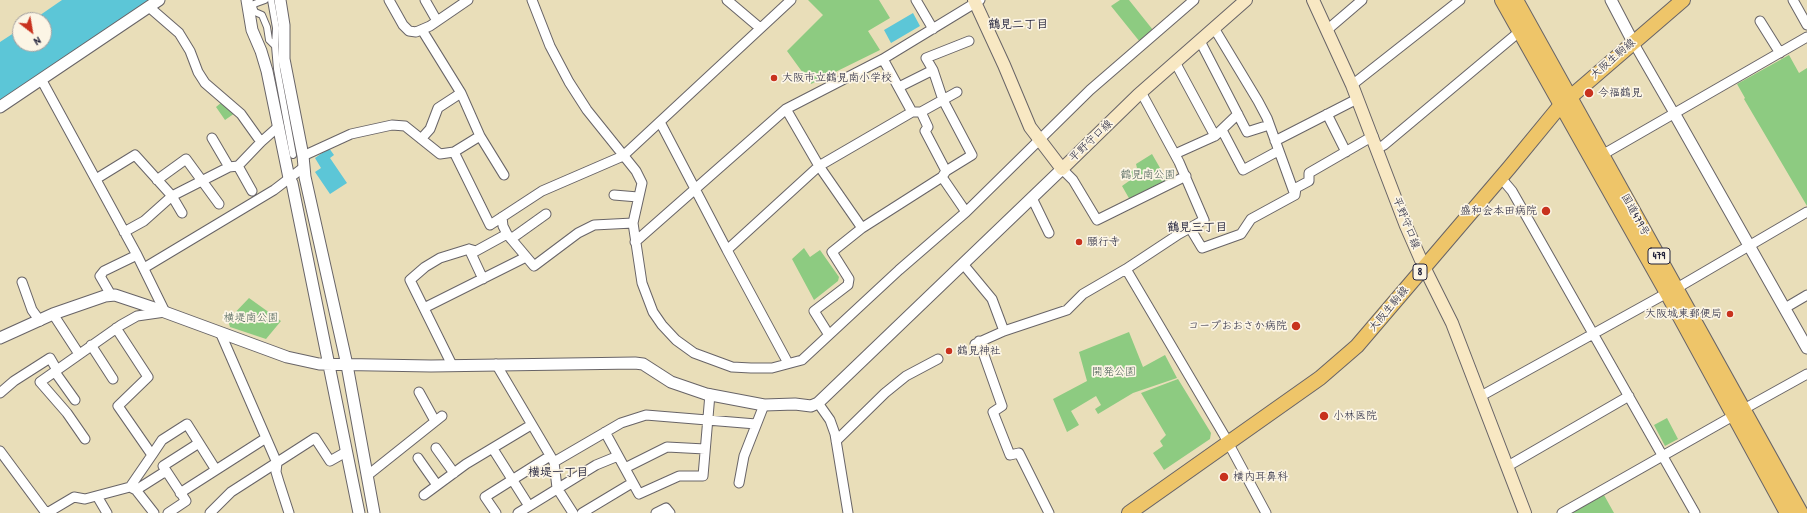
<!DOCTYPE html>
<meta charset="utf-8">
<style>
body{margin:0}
#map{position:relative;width:1807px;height:513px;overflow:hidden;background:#e9deb9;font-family:"Patrick Hand",sans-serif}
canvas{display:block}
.north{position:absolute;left:12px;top:12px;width:40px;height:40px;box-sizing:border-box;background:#fcf5e5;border:1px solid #a5a1a1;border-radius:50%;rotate:149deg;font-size:11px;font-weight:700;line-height:16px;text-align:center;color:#22223b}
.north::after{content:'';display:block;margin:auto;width:14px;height:18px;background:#c8321e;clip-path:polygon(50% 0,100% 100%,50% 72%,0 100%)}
</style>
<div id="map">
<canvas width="1807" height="513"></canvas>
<div class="north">N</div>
</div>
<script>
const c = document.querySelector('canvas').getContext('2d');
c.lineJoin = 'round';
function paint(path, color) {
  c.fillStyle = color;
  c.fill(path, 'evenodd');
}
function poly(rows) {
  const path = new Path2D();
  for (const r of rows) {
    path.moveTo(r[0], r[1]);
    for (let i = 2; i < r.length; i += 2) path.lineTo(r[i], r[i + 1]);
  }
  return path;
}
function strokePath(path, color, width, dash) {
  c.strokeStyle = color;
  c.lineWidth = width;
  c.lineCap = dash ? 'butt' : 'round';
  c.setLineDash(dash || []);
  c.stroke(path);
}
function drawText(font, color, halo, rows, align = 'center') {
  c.font = font + ' "Patrick Hand","Klee One",sans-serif';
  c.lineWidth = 3.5;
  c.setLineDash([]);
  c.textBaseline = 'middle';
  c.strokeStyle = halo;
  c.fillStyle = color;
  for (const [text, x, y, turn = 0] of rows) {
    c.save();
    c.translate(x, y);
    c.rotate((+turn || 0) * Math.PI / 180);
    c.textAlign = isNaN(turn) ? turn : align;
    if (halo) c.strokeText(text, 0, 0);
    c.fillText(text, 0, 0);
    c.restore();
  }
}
const green = poly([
 [808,0,879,0,890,18,868,31,880,50,811,84,787,51,823,15],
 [1120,0,1129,0,1153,30,1140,42,1111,6],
 [1789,55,1799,73,1807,68,1807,206,1744,99,1745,98,1737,84],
 [222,102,235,113,225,120,216,107],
 [1152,154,1167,180,1130,200,1122,186,1129,181,1126,174,1137,168,1136,164],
 [804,248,810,257,820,250,839,277,838,281,814,300,792,259],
 [249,298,281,321,266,339,230,327,228,320],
 [1129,332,1143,367,1165,355,1177,378,1133,393,1098,414,1095,409,1101,405,1096,396,1071,411,1079,425,1067,432,1053,399,1087,381,1079,352],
 [1178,379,1211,433,1210,439,1164,470,1153,453,1163,446,1160,441,1166,435,1141,393],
 [1667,418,1678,439,1665,446,1654,425],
 [1604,495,1614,513,1572,513]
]);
const water = poly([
 [62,0,151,0,0,101,0,42,20,29,20,44,44,44,44,20,33,20],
 [913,13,920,26,891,43,884,30],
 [329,148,334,155,330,158,347,183,330,194,315,172,321,168,315,158]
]);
const pedestrian = poly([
 [265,0,254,4,253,7,255,12,262,15,267,27,269,40,275,46],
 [271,0,276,28,275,46,277,69,293,155]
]);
const minor = poly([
 [389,0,403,25,409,31,416,32,430,26,468,0],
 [425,0,437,21],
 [532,0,550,46,569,82,587,110,636,171,642,183,633,223,642,283,653,312,662,325,676,340,694,353,732,367,751,368,772,368,802,360,899,270,966,212,1090,90,1194,0],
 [727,0,760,28],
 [916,0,933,29],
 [1793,0,1807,25],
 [149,7,179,33,190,51,198,72,205,83,241,114,261,142],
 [1760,21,1780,53],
 [1214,28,1258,101,1267,118,1295,195],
 [422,30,461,93,480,136,504,175],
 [1327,30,1362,0],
 [1200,41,1247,132,1269,125],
 [1633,42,1674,113],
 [1175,62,1215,136],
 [41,79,137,255,165,312,137,316,121,325,40,382,67,413,85,439],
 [1352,85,1460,0],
 [899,87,933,70],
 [786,109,819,166,862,228],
 [921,112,957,92],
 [1327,114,1346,152],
 [660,122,727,250],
 [1222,130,1243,170,1278,151],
 [212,138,229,167,238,166,252,191],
 [421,139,430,129,438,108,461,93],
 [1275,141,1357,99],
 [1378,148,1384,145,1519,32],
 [454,152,480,136],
 [1175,154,1215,136,1238,114],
 [1602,155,1807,37],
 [303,156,351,134,392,125,405,126,440,154,454,152,490,225,542,191,623,156,791,0],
 [238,166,261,142,279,126],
 [1062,169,1073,180,1097,220,1186,176],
 [946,171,972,155,943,100,933,70,926,58,969,41],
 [942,177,966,212],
 [1501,178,1512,191,1695,513],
 [96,179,135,155,172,196,182,213],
 [157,180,186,159,219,204],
 [614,195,638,197],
 [1032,198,1049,233],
 [502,217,503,226,507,234,534,266,578,233,594,225,633,223],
 [1190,228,1202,248,1241,234,1251,219,1295,195,1296,188,1309,181,1309,173,1373,136],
 [124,232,144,221,172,196,229,167],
 [511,239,546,214],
 [635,242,786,109,883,59,980,0],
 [469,249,483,279],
 [963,264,992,299,1004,331],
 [144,268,274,190,304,167],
 [1126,269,1224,435,1266,513],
 [22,282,32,310,40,321],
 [1677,288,1807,212],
 [111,295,100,276,104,271,137,255],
 [424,308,526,257],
 [1785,308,1807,295],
 [53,314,79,354],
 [116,328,148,377,118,406,152,455,130,487],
 [220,332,277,463,276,472,279,482,289,513],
 [829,335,814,311,848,285,849,279,832,252,862,228,942,177,946,171,925,131,928,127,921,112,912,112,883,59],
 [979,341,1002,406,993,412,1010,455,1019,453,1049,513],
 [975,344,1004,331,1067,310,1083,294,1126,269,1179,234,1204,220,1179,162,1141,92],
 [91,345,113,379],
 [788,363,727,250,819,166,912,112],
 [496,364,554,462,557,488,573,513],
 [452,365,410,280,425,267,440,258,469,249,476,251,507,234],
 [55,372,75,400],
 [419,392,435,421],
 [0,393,14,381,50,358,57,370],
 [1481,396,1667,293],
 [818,403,830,420,835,434,848,513],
 [1744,409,1807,374],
 [605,432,639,494,679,476,703,476,710,394],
 [836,441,885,393,906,376,938,359],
 [436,448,454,473],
 [493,449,529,506],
 [0,451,46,513],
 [152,455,162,440,187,424,199,443],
 [418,458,437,485],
 [554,462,621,423,646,415,756,424],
 [1508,466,1629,396],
 [625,468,667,447,705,449],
 [368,475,442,416],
 [739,483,744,456,764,405],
 [136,490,166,471],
 [180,493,266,438],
 [424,495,466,464,531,425],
 [97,496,107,513],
 [47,513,74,497,85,499,130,487,136,490,154,513],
 [168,513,186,501,163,466,199,443,216,470],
 [210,513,231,492,315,438,330,461,346,452],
 [496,513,485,497,550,456],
 [518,513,596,465,618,456],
 [582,513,632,483],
 [656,513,666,508,670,513],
 [1562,513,1733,416]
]);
const tertiary = poly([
 [247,0,252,30,261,51,267,71,289,178,292,183,359,513],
 [280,0,284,25,284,59,303,156,305,177,347,365,374,513],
 [1611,0,1633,42],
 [0,107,159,0],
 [1674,113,1807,348],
 [0,338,53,314,105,296,115,295,151,307,287,357,319,364,431,366,635,363,643,364,671,382,706,394,764,405,795,404,811,406,818,403,1062,169]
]);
const secondary = poly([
 [974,0,1004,65,1030,127,1062,169,1138,95,1246,0],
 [1313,0,1352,85,1406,226,1424,267,1452,323,1525,513]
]);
const primary = poly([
 [1129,513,1320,378,1357,346,1509,168,1560,106,1683,0]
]);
const trunk = poly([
 [1502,0,1667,293,1787,513],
 [1516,0,1801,513]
]);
const markers = [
 [774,78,4,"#c8321e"],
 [1589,93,5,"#c8321e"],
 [1546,211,5,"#c8321e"],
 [1079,242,4,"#c8321e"],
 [1730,314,4,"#c8321e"],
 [1296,326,5,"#c8321e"],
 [949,351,4,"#c8321e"],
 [1324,416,5,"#c8321e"],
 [1224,477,5,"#c8321e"]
];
const shields = [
 [1659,256,22],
 [1420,272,14]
];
const shieldNames = [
 ["479",1659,256],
 ["8",1420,272]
];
const streetNames = [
 ["大阪生駒線",1613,59,-41],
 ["平野守口線",1091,141,-44],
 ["国道479号",1635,215,61],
 ["平野守口線",1406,223,68],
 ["大阪生駒線",1389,309,-50]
];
const poiNames = [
 ["大阪市立鶴見南小学校",782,78],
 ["今福鶴見",1598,93],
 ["盛和会本田病院",1537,211,"right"],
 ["願行寺",1087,242],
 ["大阪城東郵便局",1722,314,"right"],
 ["コープおおさか病院",1287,326,"right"],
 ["鶴見神社",957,351],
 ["小林医院",1333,416],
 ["横内耳鼻科",1233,477]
];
const parkNames = [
 ["鶴見南公園",1148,175],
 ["横堤南公園",251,318],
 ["開発公園",1114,372]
];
const neighbourhoodNames = [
 ["鶴見二丁目",1018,25],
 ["鶴見三丁目",1197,228],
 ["横堤一丁目",558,473]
];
paint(green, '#8dcb81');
paint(water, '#5cc6d7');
strokePath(pedestrian, '#686467', 8);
strokePath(minor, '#686467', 11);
strokePath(tertiary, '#686467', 13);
strokePath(secondary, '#686467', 14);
strokePath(primary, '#686467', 16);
strokePath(trunk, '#686467', 16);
strokePath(pedestrian, '#fff', 6);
strokePath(minor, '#fff', 9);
strokePath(tertiary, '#fff', 11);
strokePath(secondary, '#f8e8c3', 12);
strokePath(primary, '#eec569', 14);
strokePath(trunk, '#eec569', 14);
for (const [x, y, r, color] of markers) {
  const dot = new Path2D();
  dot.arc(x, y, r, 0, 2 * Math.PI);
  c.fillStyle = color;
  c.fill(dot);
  strokePath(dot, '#fcf5e5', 1.5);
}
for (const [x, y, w] of shields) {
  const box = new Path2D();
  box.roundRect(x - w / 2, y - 8, w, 16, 3);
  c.fillStyle = '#fcf5e5';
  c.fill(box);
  strokePath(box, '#22223b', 1);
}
drawText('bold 10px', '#22223b', null, shieldNames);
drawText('11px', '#22223b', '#fcf5e5', streetNames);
drawText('11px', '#22223b', '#fcf5e5', poiNames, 'left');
drawText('11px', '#475d54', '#fcf5e5', parkNames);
drawText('bold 12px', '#22223b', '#fcf5e5', neighbourhoodNames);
</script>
